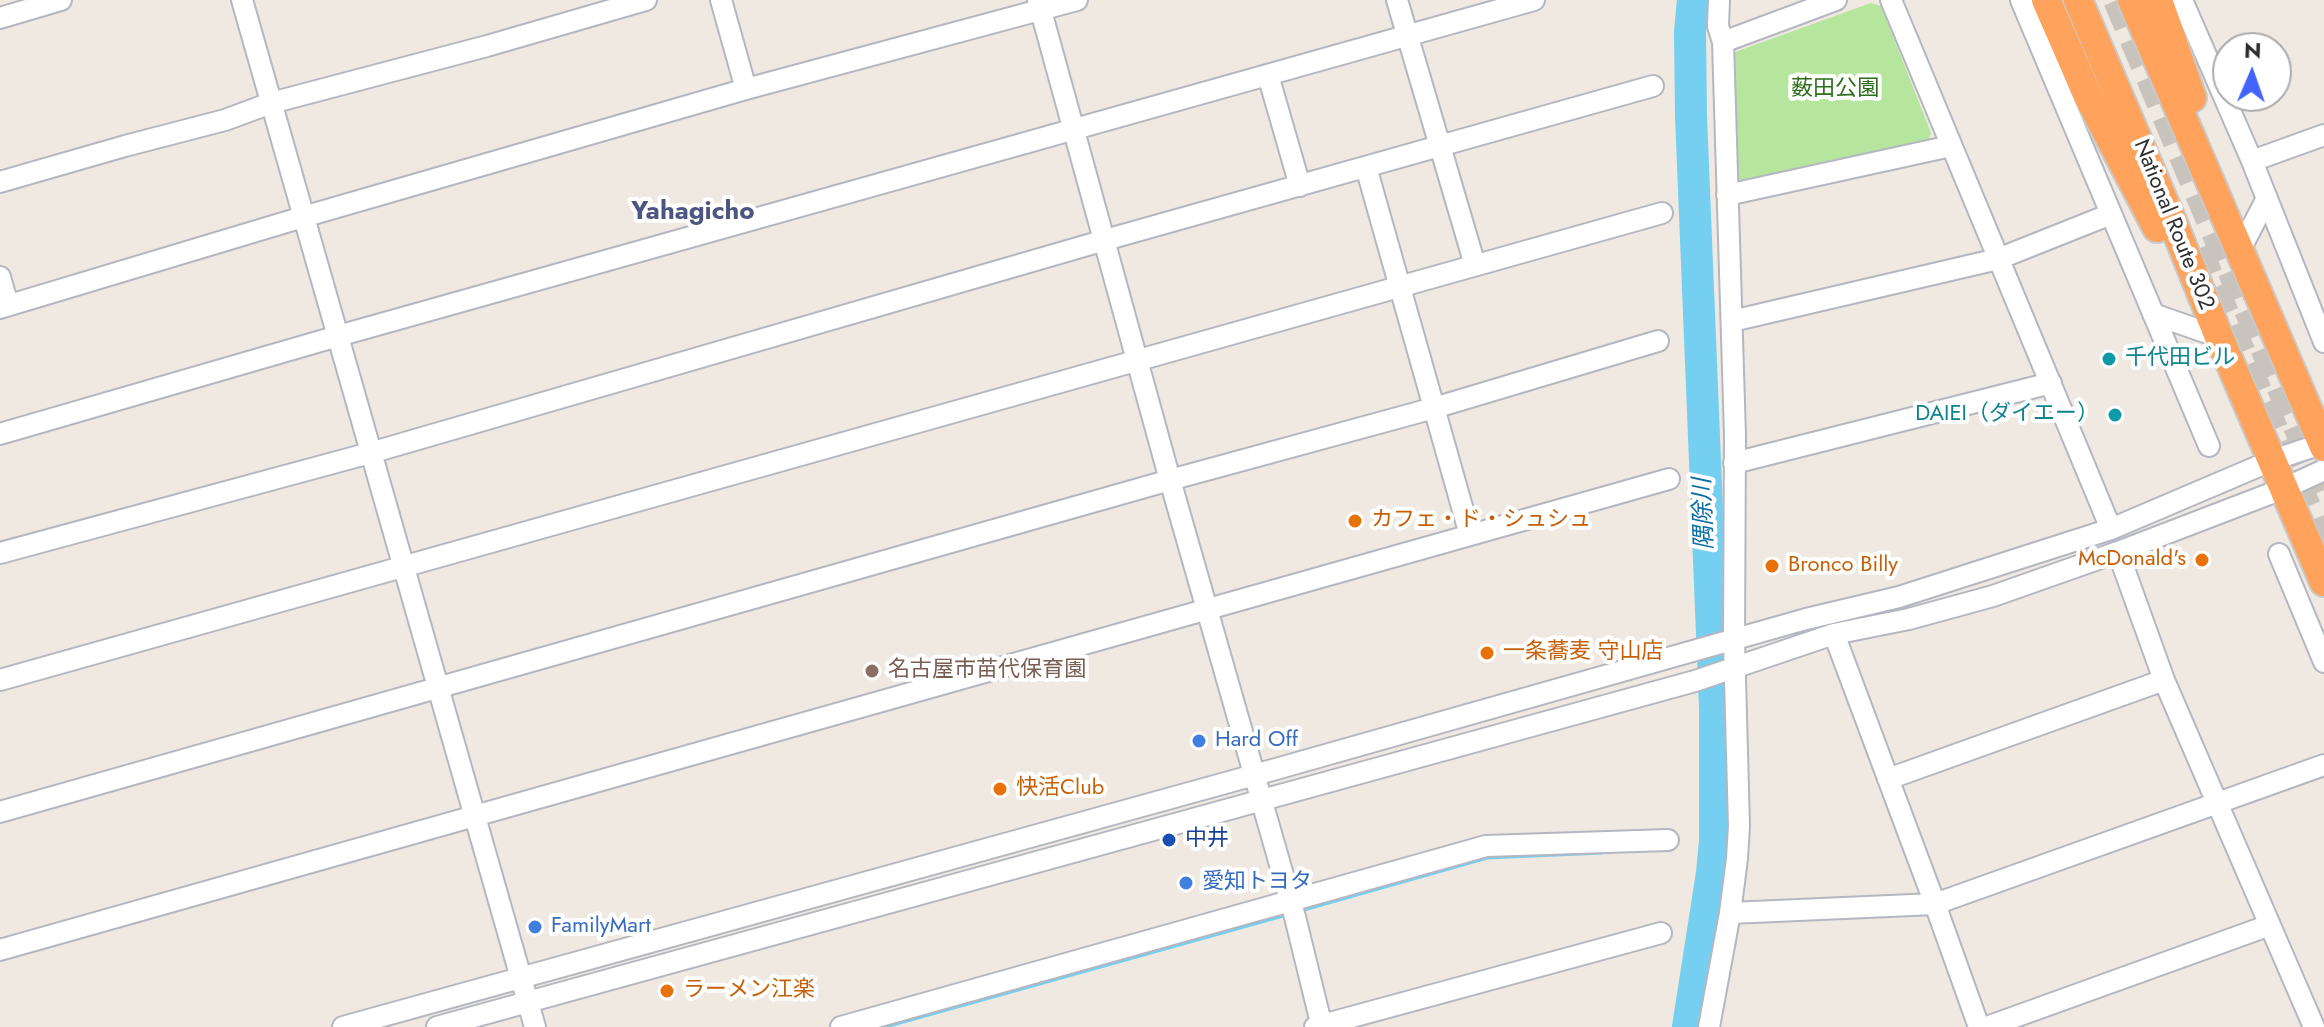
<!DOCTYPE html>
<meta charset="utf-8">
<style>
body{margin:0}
#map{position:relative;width:2324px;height:1027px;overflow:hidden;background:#efe9e1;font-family:Jost,sans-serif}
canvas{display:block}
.north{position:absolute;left:2212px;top:32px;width:80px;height:80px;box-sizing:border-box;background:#fff;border:2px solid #ababab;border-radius:50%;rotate:2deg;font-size:22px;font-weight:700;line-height:32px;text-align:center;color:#2e2e2e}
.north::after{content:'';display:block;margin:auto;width:28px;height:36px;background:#4264fb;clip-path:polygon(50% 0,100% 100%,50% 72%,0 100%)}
</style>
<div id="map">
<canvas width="2324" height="1027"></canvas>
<div class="north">N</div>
</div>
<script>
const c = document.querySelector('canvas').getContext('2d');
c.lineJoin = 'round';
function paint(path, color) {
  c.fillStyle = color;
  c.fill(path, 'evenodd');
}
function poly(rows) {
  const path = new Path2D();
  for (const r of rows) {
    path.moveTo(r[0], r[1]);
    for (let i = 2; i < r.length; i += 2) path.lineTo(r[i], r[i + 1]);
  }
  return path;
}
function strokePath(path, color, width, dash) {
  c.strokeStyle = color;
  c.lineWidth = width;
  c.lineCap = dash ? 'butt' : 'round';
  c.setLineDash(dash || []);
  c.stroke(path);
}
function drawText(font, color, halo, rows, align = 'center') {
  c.font = font + ' Jost,"Noto Sans JP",sans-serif';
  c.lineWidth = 8;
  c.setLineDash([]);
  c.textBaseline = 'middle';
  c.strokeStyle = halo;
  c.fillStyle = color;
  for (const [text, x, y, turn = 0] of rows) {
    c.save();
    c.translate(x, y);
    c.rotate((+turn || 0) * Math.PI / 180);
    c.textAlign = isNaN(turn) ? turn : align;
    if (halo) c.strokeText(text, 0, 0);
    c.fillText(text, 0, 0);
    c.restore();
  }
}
const green = poly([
 [1871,3,1881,6,1931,133,1928,142,1743,183,1737,177,1735,52]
]);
const stream = poly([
 [1300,910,1487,857,1602,852],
 [882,1027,1290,913]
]);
const river = poly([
 [1688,1027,1712,873,1715,841,1715,708,1691,116,1690,32,1693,0]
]);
const highwayTunnel = poly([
 [2117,0,2324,490],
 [2198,249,2324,547]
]);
const minor = poly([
 [242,0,535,1027],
 [721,0,746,89],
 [1038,0,1170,480,1295,917,1322,1027],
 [1397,0,1475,265],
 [1719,0,1718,26,1723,42],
 [1891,0,2111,529],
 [2021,0,2209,446],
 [2182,0,2252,161,2324,342],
 [0,18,61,0],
 [1268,75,1300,186],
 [2252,161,2324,135],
 [1366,167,1470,535],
 [0,182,125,146,225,120,271,103,487,46,646,0],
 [1727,195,1951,146],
 [2240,250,2267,198],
 [0,277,8,305],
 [0,308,303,217,746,89,1077,0],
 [2153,314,2219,337],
 [1732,321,1998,259,2111,214],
 [0,434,338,336,1534,0],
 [1734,463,2051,383],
 [2118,552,2164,680,2314,1027],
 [0,553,370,453,1105,240,1653,86],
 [2279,554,2324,662],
 [1834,634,1935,904,1979,1027],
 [0,680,1662,213],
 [1888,779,2164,680],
 [0,812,1170,480,1434,408,1658,341],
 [1730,913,1935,904,2324,765],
 [0,950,1669,479],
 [343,1027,1276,769,1806,619,1899,597,2111,529,2273,460,2324,443],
 [437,1027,1695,681,1834,634,1909,619,1993,596,2118,552,2285,488,2324,470],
 [841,1027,1486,846,1668,840],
 [1315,1027,1661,933],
 [1709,1027,1730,913,1737,859,1739,826,1734,641,1735,436,1723,42,1836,0],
 [1987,1027,2270,925]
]);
const highway = poly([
 [2046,0,2089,98,2157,228],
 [2078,0,2173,223,2219,337,2324,582],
 [2132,0,2324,447],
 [2158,0,2192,98]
]);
const markers = [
 [2109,359,8,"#0f9aa8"],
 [2115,415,8,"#0f9aa8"],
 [1355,521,8,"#e8710a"],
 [2202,560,8,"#e8710a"],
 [1772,566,8,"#e8710a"],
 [1487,653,8,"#e8710a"],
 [872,671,8,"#8d6e63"],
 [1199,741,8,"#3f7fe0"],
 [1000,789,8,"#e8710a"],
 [1169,840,8,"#1a4fb4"],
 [1186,883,8,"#3f7fe0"],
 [535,927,8,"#3f7fe0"],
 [667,991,8,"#e8710a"]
];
const parkNames = [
 ["薮田公園",1835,90]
];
const streetNames = [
 ["National Route 302",2173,225,68]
];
const cultureNames = [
 ["千代田ビル",2125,359],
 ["DAIEI（ダイエー）",2099,415,"right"]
];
const foodNames = [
 ["カフェ・ド・シュシュ",1371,521],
 ["McDonald's",2186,560,"right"],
 ["Bronco Billy",1788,566],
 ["一条蕎麦 守山店",1503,653],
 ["快活Club",1016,789],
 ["ラーメン江楽",683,991]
];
const educationNames = [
 ["名古屋市苗代保育園",888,671]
];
const shopNames = [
 ["Hard Off",1215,741],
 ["愛知トヨタ",1202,883],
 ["FamilyMart",551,927]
];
const transitNames = [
 ["中井",1185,840]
];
const waterNames = [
 ["隅除川",1705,514,-92]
];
const quarterNames = [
 ["Yahagicho",693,213]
];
paint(green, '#b6e59e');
strokePath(stream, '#75cff0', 5);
strokePath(river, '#75cff0', 32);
strokePath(highwayTunnel, '#c8c4bd', 28, [28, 14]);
strokePath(minor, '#b4b7c1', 24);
strokePath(highway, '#c9c9c9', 32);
strokePath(minor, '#fff', 20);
strokePath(highway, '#ffa35c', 28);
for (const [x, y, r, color] of markers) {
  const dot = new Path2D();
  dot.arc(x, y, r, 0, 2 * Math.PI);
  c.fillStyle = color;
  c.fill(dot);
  strokePath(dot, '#fff', 3);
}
drawText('22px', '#2c6e1b', '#fff', parkNames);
drawText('22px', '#2e2e2e', '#fff', streetNames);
drawText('22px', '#0d838f', '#fff', cultureNames, 'left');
drawText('22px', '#c56008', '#fff', foodNames, 'left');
drawText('22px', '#785e54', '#fff', educationNames, 'left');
drawText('22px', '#366cbe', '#fff', shopNames, 'left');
drawText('22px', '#164399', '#fff', transitNames, 'left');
drawText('italic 24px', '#0d6fa3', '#fff', waterNames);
drawText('bold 26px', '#4d5680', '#fff', quarterNames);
</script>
